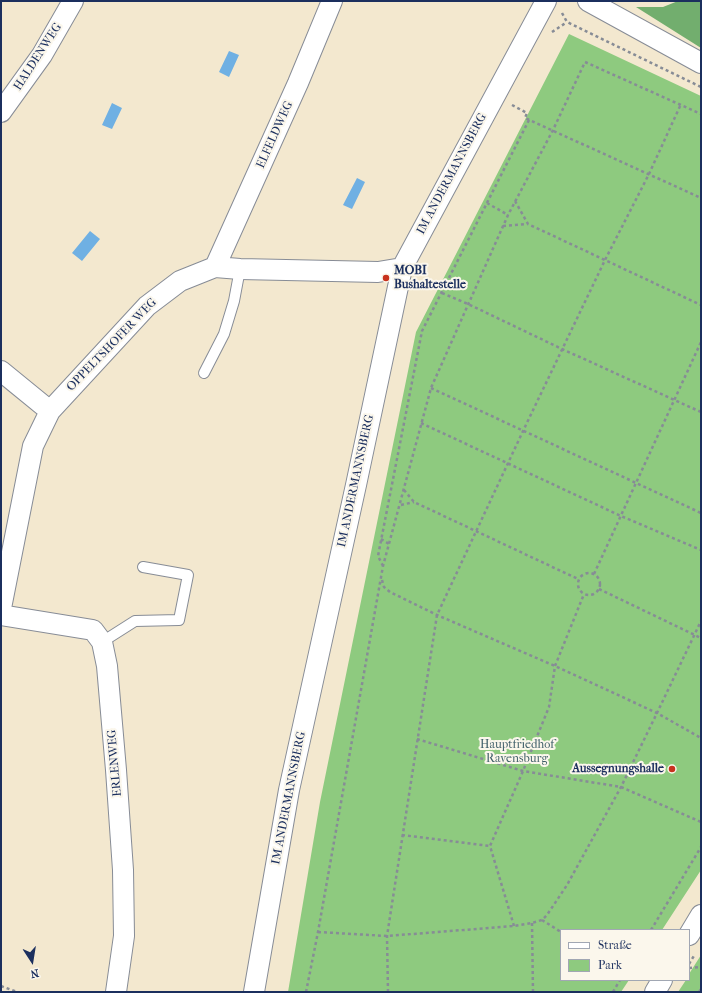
<!DOCTYPE html>
<meta charset="utf-8">
<style>
body{margin:0}
#map{position:relative;width:702px;height:993px;overflow:hidden;background:#f3e8cf;font-family:"IM FELL French Canon",serif}
canvas{display:block}
.frame{position:absolute;inset:0;border:2px solid #1b2f5e;pointer-events:none}
.legend{position:absolute;left:560px;top:929px;width:130px;height:52px;box-sizing:border-box;background:#fbf7ec;border:1px solid #a1a7b3;margin:0;padding:5px 7px;list-style:none;font-size:12px;color:#1b2f5e}
.legend li{display:flex;align-items:center;gap:8px;height:20px}
.legend b{width:20px;border:1px solid #a1a7b3}
.north{position:absolute;left:12px;top:941px;width:40px;height:40px;-webkit-text-stroke:3px #fbf7ec;paint-order:stroke;rotate:168deg;font-size:11px;font-weight:700;line-height:16px;text-align:center;color:#1b2f5e}
.north::after{content:'';display:block;margin:auto;width:14px;height:18px;background:#1b2f5e;clip-path:polygon(50% 0,100% 100%,50% 72%,0 100%)}
</style>
<div id="map">
<canvas width="702" height="993"></canvas>
<div class="frame"></div>
<ul class="legend">
<li><b style="height:5px;background:#fff"></b>Straße</li>
<li><b style="height:11px;background:#8eca7f"></b>Park</li>
</ul>
<div class="north">N</div>
</div>
<script>
const c = document.querySelector('canvas').getContext('2d');
c.lineJoin = 'round';
function paint(path, color) {
  c.fillStyle = color;
  c.fill(path, 'evenodd');
}
function poly(rows) {
  const path = new Path2D();
  for (const r of rows) {
    if (r.length === 3) {
      path.moveTo(r[0] + r[2], r[1]);
      path.arc(r[0], r[1], r[2], 0, 2 * Math.PI);
      continue;
    }
    path.moveTo(r[0], r[1]);
    for (let i = 2; i < r.length; i += 2) path.lineTo(r[i], r[i + 1]);
  }
  return path;
}
function strokePath(path, color, width, dash) {
  c.strokeStyle = color;
  c.lineWidth = width;
  c.lineCap = dash ? 'butt' : 'round';
  c.setLineDash(dash || []);
  c.stroke(path);
}
function drawText(font, color, halo, rows, align = 'center') {
  c.font = font + ' "IM FELL French Canon",serif';
  c.lineWidth = 4;
  c.setLineDash([]);
  c.textBaseline = 'middle';
  c.strokeStyle = halo;
  c.fillStyle = color;
  for (const [text, x, y, turn = 0] of rows) {
    c.save();
    c.translate(x, y);
    c.rotate((+turn || 0) * Math.PI / 180);
    c.textAlign = isNaN(turn) ? turn : align;
    if (halo) c.strokeText(text, 0, 0);
    c.fillText(text, 0, 0);
    c.restore();
  }
}
const green = poly([
 [569,34,701,96,701,870,662,930,561,930,561,980,629,980,621,992,288,992,320,802,416,332],
 [701,955,701,992,678,992,686,980,689,980,689,974]
]);
const forest = poly([
 [678,1,701,1,701,48,636,7,663,7]
]);
const water = poly([
 [229,51,239,55,229,77,219,72],
 [112,103,122,108,112,129,102,125],
 [357,178,365,182,352,209,343,205],
 [90,231,100,239,82,261,72,253]
]);
const path = poly([
 [562,13,567,22,701,87],
 [552,32,567,22],
 [512,105,527,113,525,118,701,198],
 [515,201,528,224,701,305],
 [487,203,508,215],
 [503,226,528,224],
 [442,293,468,304,562,349,701,412],
 [431,388,701,513],
 [421,423,621,516,701,550],
 [404,490,414,502,578,579],
 [401,505,414,502],
 [381,539,389,544],
 [383,566,378,556,422,331,529,120],
 [589,584,11],
 [594,574,701,342],
 [382,580,384,587,390,592,437,615,555,666,657,713,701,738],
 [599,589,701,638],
 [417,739,523,771,621,787,701,822],
 [402,835,490,846],
 [542,920,561,932],
 [532,923,533,992],
 [514,926,490,846,523,771,549,707,555,666,584,594],
 [651,930,701,847],
 [318,932,387,936,514,926,532,923,542,920,547,915,567,885,621,787,657,713,701,621],
 [689,964,695,954],
 [689,968,701,967],
 [1,986,17,992],
 [306,992,318,932,383,566,431,388,508,215,553,130,585,62,701,114],
 [388,992,387,936,437,615,523,431,605,260,649,174,681,104],
 [613,992,620,980],
 [699,992,701,989]
]);
const service = poly([
 [204,373,224,334,234,301,240,269],
 [102,642,135,621,179,620,188,575,143,567]
]);
const minor = poly([
 [588,1,701,63],
 [1,112,42,55,73,1],
 [215,267,298,83,332,1],
 [1,371,50,411],
 [1,608,33,446,50,411,147,306,180,281,215,267,240,269,378,272,402,268],
 [1,615,93,630,102,642,107,666,116,770,123,870,124,936,116,992],
 [689,935,701,915],
 [254,992,289,790,356,485,402,268,546,1],
 [655,992,662,980]
]);
const markers = [
 [386,278,4,"#c8321e"],
 [672,769,4,"#c8321e"]
];
const streetNames = [
 ["HALDENWEG",38,57,-57],
 ["ELFELDWEG",275,135,-66],
 ["IM ANDERMANNSBERG",452,174,-62],
 ["OPPELTSHOFER WEG",112,345,-46],
 ["IM ANDERMANNSBERG",356,481,-78],
 ["ERLENWEG",115,763,-95],
 ["IM ANDERMANNSBERG",289,798,-79]
];
const poiNames = [
 ["MOBI",394,271],
 ["Bushaltestelle",394,285],
 ["Aussegnungshalle",664,769,"right"]
];
const parkNames = [
 ["Hauptfriedhof",517,745],
 ["Ravensburg",517,759]
];
paint(green, '#8eca7f');
paint(forest, '#72ae6e');
paint(water, '#6fb0e3');
strokePath(service, '#878c96', 12);
strokePath(minor, '#878c96', 22);
strokePath(path, '#878c96', 2.5, [3, 3]);
strokePath(service, '#fff', 10);
strokePath(minor, '#fff', 20);
for (const [x, y, r, color] of markers) {
  const dot = new Path2D();
  dot.arc(x, y, r, 0, 2 * Math.PI);
  c.fillStyle = color;
  c.fill(dot);
  strokePath(dot, '#fbf7ec', 1.5);
}
drawText('12px', '#1b2f5e', '#fbf7ec', streetNames);
drawText('bold 12px', '#1b2f5e', '#fbf7ec', poiNames, 'left');
drawText('12px', '#3e5e68', '#fbf7ec', parkNames);
</script>
